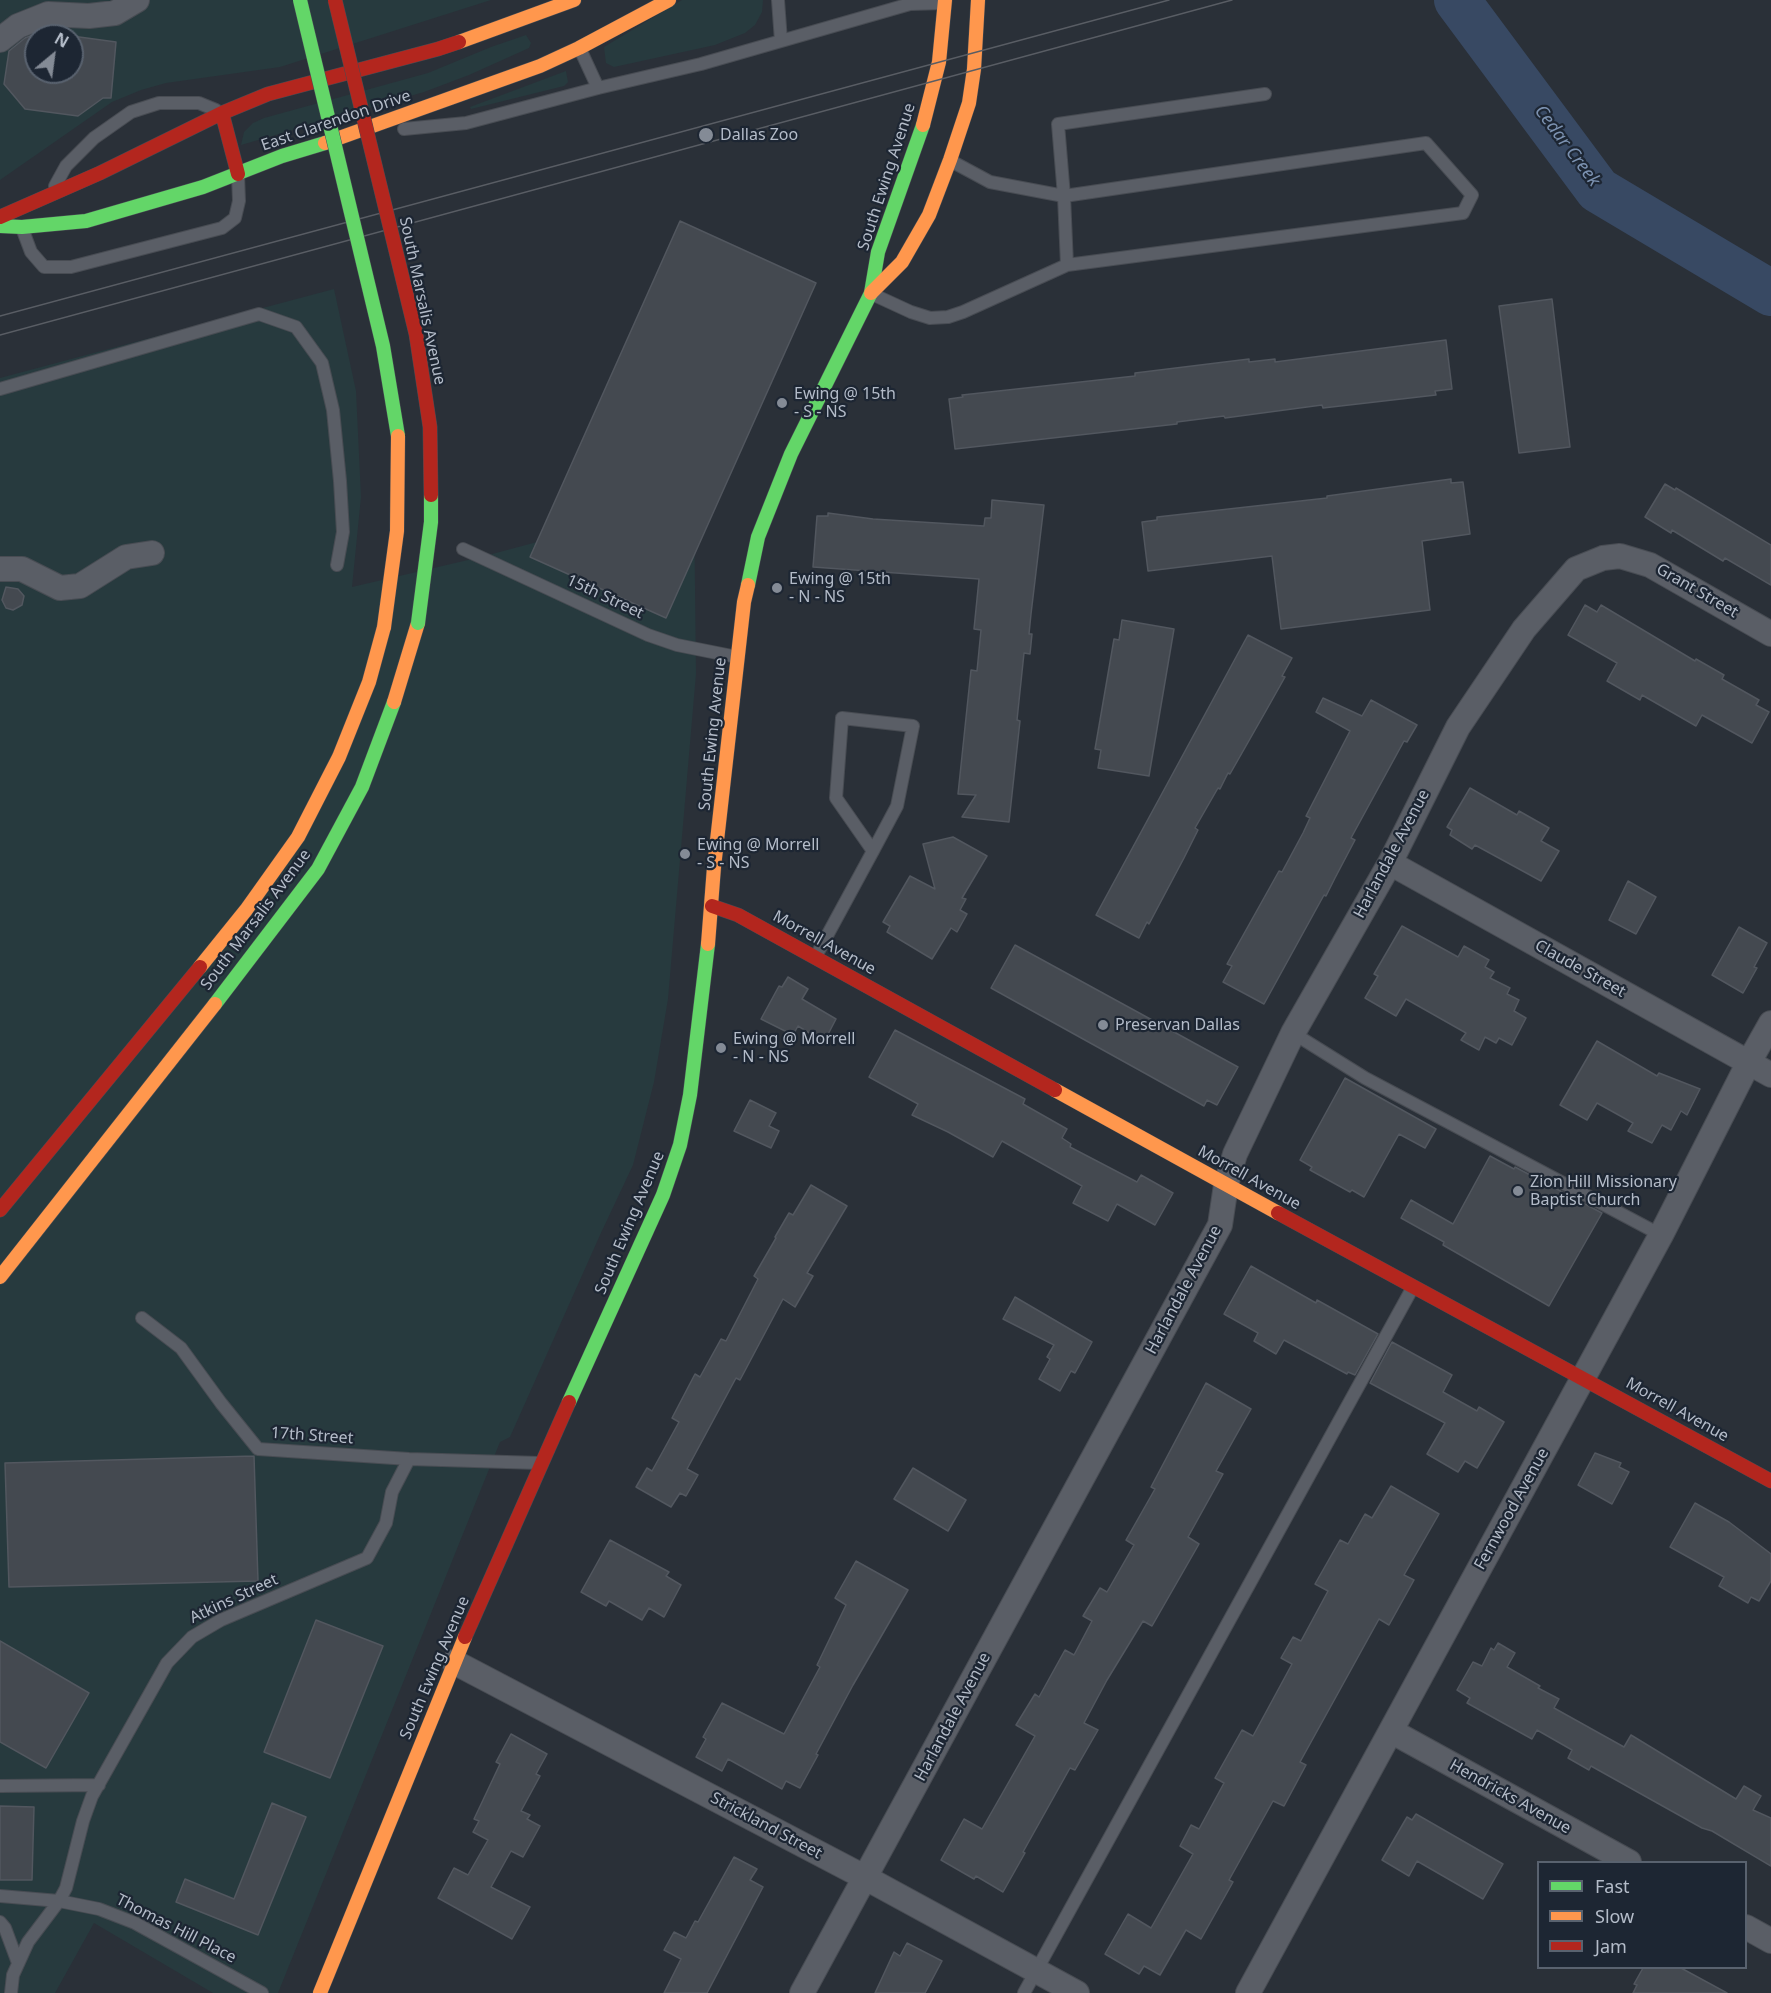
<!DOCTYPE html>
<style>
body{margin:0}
#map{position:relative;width:1771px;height:1993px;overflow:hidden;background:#2a3038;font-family:"Noto Sans",sans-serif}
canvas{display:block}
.legend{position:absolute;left:1537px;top:1861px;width:210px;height:108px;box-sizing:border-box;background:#1d2633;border:2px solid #59626f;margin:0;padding:8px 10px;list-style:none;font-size:18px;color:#b4bcc9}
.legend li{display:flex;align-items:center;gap:12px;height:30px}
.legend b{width:30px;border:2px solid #59626f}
.north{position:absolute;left:24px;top:24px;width:60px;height:60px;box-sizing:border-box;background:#1d2633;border:2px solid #59626f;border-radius:50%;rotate:29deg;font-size:16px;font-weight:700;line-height:24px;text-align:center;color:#b4bcc9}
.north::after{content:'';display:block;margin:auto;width:21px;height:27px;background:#848b96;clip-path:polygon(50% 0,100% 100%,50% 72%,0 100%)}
</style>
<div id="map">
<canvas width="1771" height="1993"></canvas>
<ul class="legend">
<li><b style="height:8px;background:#63d668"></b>Fast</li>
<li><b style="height:8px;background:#ff974d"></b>Slow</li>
<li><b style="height:8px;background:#b3261e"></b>Jam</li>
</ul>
<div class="north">N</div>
</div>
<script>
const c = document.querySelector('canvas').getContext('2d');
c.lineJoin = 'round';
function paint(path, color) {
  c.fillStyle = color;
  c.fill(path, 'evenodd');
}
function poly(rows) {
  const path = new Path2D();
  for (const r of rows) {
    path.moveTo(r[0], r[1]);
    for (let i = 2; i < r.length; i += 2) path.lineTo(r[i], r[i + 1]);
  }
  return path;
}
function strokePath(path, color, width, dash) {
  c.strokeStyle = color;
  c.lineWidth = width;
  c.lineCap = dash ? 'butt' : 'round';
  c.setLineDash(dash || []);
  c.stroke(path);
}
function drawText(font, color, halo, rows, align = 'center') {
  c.font = font + ' "Noto Sans",sans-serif';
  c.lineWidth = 4.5;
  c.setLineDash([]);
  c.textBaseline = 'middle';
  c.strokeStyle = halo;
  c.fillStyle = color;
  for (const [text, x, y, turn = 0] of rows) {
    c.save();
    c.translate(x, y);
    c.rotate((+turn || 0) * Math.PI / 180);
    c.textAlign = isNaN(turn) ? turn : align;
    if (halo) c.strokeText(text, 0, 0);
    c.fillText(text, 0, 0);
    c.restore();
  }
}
const green = poly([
 [0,0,491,0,280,67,166,83,141,90,112,102,0,180],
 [36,36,72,36,72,72,36,72],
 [682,0,763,0,762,12,755,25,745,33,715,45,614,67,606,63,604,47],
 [526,35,531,43,529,48,469,75,424,92,241,145,244,132,253,123,264,118,428,73,491,47],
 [566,71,568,82,564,86,471,109,470,107],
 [334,289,356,391,361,497,352,587,481,557,694,500,696,674,668,999,654,1082,633,1165,600,1235,510,1437,500,1442,278,1993,213,1993,94,1923,55,1993,0,1993,0,378]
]);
const river = poly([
 [1457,0,1598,190,1771,293]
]);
const building = poly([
 [40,32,69,36,36,36,36,72,72,72,72,36,116,42,111,98,103,98,78,116,25,109,4,84,9,51,25,38,40,32],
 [680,221,816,283,666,618,530,557,680,221],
 [1552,299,1570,447,1519,453,1499,306,1552,299],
 [1446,340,1452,389,1435,391,1436,395,1323,408,1322,405,1225,418,1224,416,1177,422,1177,424,955,449,949,399,963,397,962,395,1135,376,1135,373,1249,359,1249,362,1275,359,1275,362,1446,340],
 [1451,479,1451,483,1463,482,1470,534,1422,541,1430,610,1281,629,1272,556,1148,571,1142,522,1157,520,1157,517,1327,498,1327,496,1451,479],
 [1665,484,1675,490,1676,488,1771,545,1771,585,1725,558,1723,561,1672,530,1671,533,1645,517,1665,484],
 [992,500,1044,505,1031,614,1029,634,1032,634,1030,654,1024,653,1017,720,1020,721,1009,822,962,817,976,795,958,794,971,670,977,671,981,630,974,629,979,579,813,567,817,516,828,516,828,513,873,519,984,526,985,518,991,518,992,500],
 [6,587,18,589,24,596,22,605,13,610,6,608,2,600,6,587],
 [1585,605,1597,612,1601,605,1695,661,1696,659,1724,675,1722,679,1759,700,1756,705,1769,712,1752,743,1702,715,1696,726,1642,695,1640,700,1607,681,1617,663,1568,635,1585,605],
 [1122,620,1174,629,1149,776,1098,768,1101,750,1095,749,1114,639,1119,640,1122,620],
 [1248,635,1292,658,1282,676,1285,677,1267,709,1230,774,1228,773,1220,789,1218,788,1195,828,1198,830,1184,858,1149,924,1147,922,1139,938,1096,915,1248,635],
 [1323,698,1362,716,1371,700,1417,725,1407,742,1404,741,1351,838,1355,840,1335,878,1326,896,1324,895,1264,1004,1223,982,1232,966,1227,964,1279,871,1282,872,1303,833,1310,818,1306,816,1350,731,1316,712,1323,698],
 [1470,788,1517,815,1519,811,1549,828,1541,841,1559,851,1541,881,1475,845,1472,849,1450,835,1452,830,1447,827,1470,788],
 [953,837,987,856,962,898,966,899,960,910,967,914,957,932,951,928,932,959,887,932,890,926,883,922,910,876,935,889,923,844,953,837],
 [1628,881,1656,897,1636,934,1609,920,1628,881],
 [1402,926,1458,957,1464,946,1489,960,1485,967,1494,972,1490,978,1510,988,1507,994,1519,1000,1514,1011,1526,1018,1512,1045,1499,1038,1496,1043,1485,1037,1479,1050,1461,1040,1466,1033,1406,999,1396,1016,1365,998,1378,976,1374,974,1402,926],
 [1739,927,1767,943,1754,967,1757,968,1743,993,1712,975,1739,927],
 [1015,945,1238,1067,1217,1105,1207,1100,1204,1106,991,988,1015,945],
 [788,977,808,989,802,999,836,1019,824,1042,798,1026,793,1035,761,1019,779,986,782,987,788,977],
 [895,1030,1025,1099,1023,1104,1067,1129,1062,1138,1071,1144,1070,1147,1137,1182,1141,1175,1173,1193,1155,1225,1117,1204,1108,1221,1073,1203,1082,1186,1002,1141,993,1157,948,1132,912,1115,918,1104,869,1077,895,1030],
 [1597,1041,1657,1076,1659,1073,1700,1089,1687,1115,1681,1111,1671,1130,1662,1125,1652,1143,1628,1131,1633,1123,1597,1103,1587,1120,1560,1105,1597,1041],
 [1345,1078,1436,1129,1425,1148,1399,1134,1364,1197,1352,1190,1350,1192,1310,1170,1312,1167,1300,1160,1345,1078],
 [750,1100,776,1113,769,1126,779,1131,771,1148,734,1131,750,1100],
 [1490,1156,1514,1169,1515,1167,1602,1213,1549,1306,1443,1245,1444,1242,1401,1218,1411,1200,1453,1224,1490,1156],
 [811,1185,847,1206,807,1273,813,1276,795,1307,783,1299,740,1380,736,1378,687,1469,698,1475,686,1496,680,1493,671,1507,636,1487,647,1468,652,1471,679,1422,672,1418,695,1374,700,1377,721,1339,726,1341,758,1279,754,1276,776,1238,775,1237,789,1213,793,1215,811,1185],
 [1251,1266,1316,1303,1317,1300,1378,1334,1355,1375,1348,1372,1347,1374,1284,1340,1276,1354,1254,1341,1258,1333,1224,1314,1251,1266],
 [1015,1297,1092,1342,1075,1373,1071,1371,1060,1391,1039,1379,1050,1359,1047,1357,1054,1345,1003,1319,1015,1297],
 [1392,1342,1452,1375,1443,1392,1477,1411,1479,1407,1504,1422,1477,1468,1465,1461,1458,1472,1427,1454,1445,1423,1370,1383,1392,1342],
 [1206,1383,1251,1409,1216,1471,1223,1474,1188,1537,1199,1544,1152,1626,1143,1621,1107,1680,1084,1723,1098,1730,1075,1770,1070,1768,1023,1852,1025,1853,1003,1892,976,1876,974,1879,941,1860,964,1819,982,1829,1035,1736,1016,1725,1035,1694,1039,1697,1065,1650,1074,1655,1092,1621,1083,1616,1100,1588,1107,1592,1134,1545,1126,1540,1155,1489,1151,1487,1206,1383],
 [1595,1453,1621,1463,1619,1467,1629,1472,1612,1504,1578,1485,1595,1453],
 [254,1456,258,1581,9,1587,5,1463,254,1456],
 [913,1468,966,1500,948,1531,894,1499,913,1468],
 [1391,1486,1439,1514,1404,1575,1414,1580,1389,1625,1379,1619,1300,1762,1306,1765,1284,1806,1273,1801,1229,1880,1233,1882,1201,1939,1186,1930,1160,1975,1144,1966,1139,1974,1105,1954,1128,1914,1151,1928,1193,1854,1180,1846,1191,1825,1199,1829,1224,1783,1215,1778,1242,1730,1253,1736,1292,1664,1281,1658,1293,1637,1301,1641,1328,1591,1315,1584,1340,1540,1348,1544,1365,1514,1372,1518,1391,1486],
 [1695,1503,1729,1522,1771,1554,1771,1581,1759,1601,1751,1597,1748,1603,1719,1586,1724,1577,1670,1547,1695,1503],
 [610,1540,669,1572,666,1576,681,1585,664,1617,649,1608,642,1620,609,1601,606,1606,581,1592,610,1540],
 [856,1561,908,1590,853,1685,816,1754,818,1755,800,1788,786,1781,782,1789,728,1759,722,1771,696,1757,706,1739,703,1737,722,1703,784,1734,820,1667,817,1665,846,1605,835,1598,856,1561],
 [316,1620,383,1646,330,1778,264,1752,316,1620],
 [0,1641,89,1693,46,1768,0,1742,0,1641],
 [1498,1643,1515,1653,1507,1667,1540,1686,1538,1688,1559,1699,1554,1708,1624,1747,1631,1735,1736,1799,1744,1786,1761,1796,1753,1810,1771,1818,1771,1866,1712,1831,1702,1828,1591,1766,1589,1770,1568,1758,1572,1750,1537,1730,1532,1739,1467,1703,1470,1698,1457,1690,1473,1662,1482,1666,1491,1648,1494,1650,1498,1643],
 [511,1734,547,1754,536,1774,540,1776,521,1811,530,1815,527,1819,540,1826,523,1857,511,1851,491,1887,530,1907,512,1939,438,1898,454,1868,468,1875,488,1840,473,1832,479,1821,474,1819,500,1764,496,1762,511,1734],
 [272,1803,306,1817,258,1935,176,1902,185,1879,234,1899,272,1803],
 [0,1806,34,1807,32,1880,0,1880,0,1806],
 [1416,1814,1503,1864,1483,1899,1417,1861,1409,1876,1382,1860,1407,1817,1412,1820,1416,1814],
 [734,1857,757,1869,750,1880,763,1887,707,1993,664,1993,681,1959,664,1950,674,1932,686,1938,695,1921,698,1922,734,1857],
 [907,1943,942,1961,925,1993,875,1993,894,1952,900,1956,907,1943],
 [1643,1968,1681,1968,1727,1993,1633,1993,1637,1985,1634,1984,1643,1968]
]);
const lane = poly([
 [778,0,781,41],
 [580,49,598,88],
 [404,129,466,123,598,88,701,64,910,4,943,3],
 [951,161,990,182,1064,196,1058,124,1265,94],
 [55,186,66,166,94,138,131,112,159,103,199,103,216,110],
 [22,228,31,252,44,267,71,267,222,228,235,218,239,201,238,175],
 [872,294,911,312,930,318,948,317,963,312,1067,265,1463,213,1472,195,1426,143,1064,196,1067,265],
 [0,389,259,314,296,327,322,363,333,410,340,481,343,532,337,565],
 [463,549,648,635,677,645,737,657],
 [816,956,873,851,897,806,913,726,842,718,836,798,873,851],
 [1293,1033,1365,1078,1661,1235],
 [142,1318,181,1348,221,1403,258,1449,409,1459,539,1463],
 [0,1786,99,1785],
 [0,1896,59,1901,99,1909,135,1923,262,1993],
 [0,1922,5,1928,18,1963],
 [11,1993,13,1975,28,1942,59,1901,66,1888,83,1821,92,1796,167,1663,192,1637,221,1620,367,1558,386,1523,392,1492,409,1459],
 [1024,1993,1413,1287]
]);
const street = poly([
 [0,40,18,26,48,14,89,16,115,13,137,0],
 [0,569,22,569,60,588,80,586,126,557,152,553],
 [1390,863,1771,1075],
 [454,1662,866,1878,1077,1993],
 [1391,1731,1629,1862],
 [1746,1927,1771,1941],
 [802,1993,1220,1225,1226,1185,1235,1154,1293,1033,1390,863,1458,727,1524,629,1576,569,1603,558,1620,556,1650,565,1771,634],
 [1248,1993,1661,1235,1749,1062,1771,1023]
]);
const fast = poly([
 [0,226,22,227,86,221,203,187,282,156,325,143],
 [748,585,758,537,791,454,871,293,878,252,923,125],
 [215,1004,318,869,362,787,394,702],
 [569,1402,663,1195,680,1145,690,1095,708,944]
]);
const slow = poly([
 [459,42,574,0],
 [923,125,939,62,945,0],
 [325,143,540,66,579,48,669,0],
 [871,293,902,262,929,215,950,160,969,103,974,69,978,0],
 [394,702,418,623],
 [708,944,714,867,744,602,748,585],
 [200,967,246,910,298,837,339,757,369,682,384,627],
 [1055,1090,1278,1213],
 [0,1277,215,1004],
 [320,1993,465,1637]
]);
const jam = poly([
 [222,113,238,174],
 [0,217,100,173,222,113,268,94,438,49,459,42],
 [712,906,738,915,1055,1090],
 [0,1210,200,967],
 [1278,1213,1771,1481],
 [465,1637,569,1402]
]);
const tram = poly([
 [0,316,1169,0],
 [0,335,1232,0]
]);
const fastBridge = poly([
 [300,0,383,346,398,436],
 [418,623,431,522,431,495]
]);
const slowBridge = poly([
 [384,627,397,531,398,436]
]);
const jamBridge = poly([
 [335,0,416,334,430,427,431,495]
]);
const markers = [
 [706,135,8,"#848b96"],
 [782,403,6,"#848b96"],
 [777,588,6,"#848b96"],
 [685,854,6,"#848b96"],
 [1103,1025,6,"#848b96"],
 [721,1048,6,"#848b96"],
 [1518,1191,6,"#848b96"]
];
const streetNames = [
 ["East Clarendon Drive",336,121,-19],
 ["South Ewing Avenue",887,177,-72],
 ["South Marsalis Avenue",422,301,78],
 ["Grant Street",1697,591,30],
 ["15th Street",605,597,25],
 ["South Ewing Avenue",713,734,-84],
 ["Harlandale Avenue",1392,854,-62],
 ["South Marsalis Avenue",256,920,-53],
 ["Morrell Avenue",824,943,29],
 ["Claude Street",1580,969,29],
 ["Morrell Avenue",1249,1178,29],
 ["South Ewing Avenue",630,1223,-67],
 ["Harlandale Avenue",1184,1290,-62],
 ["Morrell Avenue",1677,1410,29],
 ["17th Street",312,1436,4],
 ["Fernwood Avenue",1512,1509,-61],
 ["Atkins Street",234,1599,-25],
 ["South Ewing Avenue",435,1668,-67],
 ["Harlandale Avenue",953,1717,-62],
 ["Hendricks Avenue",1510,1797,29],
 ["Strickland Street",766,1826,28],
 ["Thomas Hill Place",176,1929,27]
];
const poiNames = [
 ["Dallas Zoo",720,135],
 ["Ewing @ 15th",794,394],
 ["- S - NS",794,412],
 ["Ewing @ 15th",789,579],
 ["- N - NS",789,597],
 ["Ewing @ Morrell",697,845],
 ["- S - NS",697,863],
 ["Preservan Dallas",1115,1025],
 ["Ewing @ Morrell",733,1039],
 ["- N - NS",733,1057],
 ["Zion Hill Missionary",1530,1182],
 ["Baptist Church",1530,1200]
];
const waterNames = [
 ["Cedar Creek",1567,146,53]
];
paint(green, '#273a3e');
strokePath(river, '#384963', 46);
paint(building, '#444950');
strokePath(building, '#52575f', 1.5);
strokePath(lane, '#484c53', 14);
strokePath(street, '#484c53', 26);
strokePath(fast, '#484c53', 15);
strokePath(slow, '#484c53', 15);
strokePath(jam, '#484c53', 15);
strokePath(lane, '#5a5e66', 12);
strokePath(street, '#5a5e66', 24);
strokePath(fast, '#63d668', 14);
strokePath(slow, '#ff974d', 14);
strokePath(jam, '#b3261e', 14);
strokePath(tram, '#595d64', 1.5);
strokePath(fastBridge, '#484c53', 15, []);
strokePath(slowBridge, '#484c53', 15, []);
strokePath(jamBridge, '#484c53', 15, []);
strokePath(fastBridge, '#63d668', 14);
strokePath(slowBridge, '#ff974d', 14);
strokePath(jamBridge, '#b3261e', 14);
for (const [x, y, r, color] of markers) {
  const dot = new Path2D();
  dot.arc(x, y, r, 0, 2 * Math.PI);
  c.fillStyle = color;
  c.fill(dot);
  strokePath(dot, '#1d2633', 2);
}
drawText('16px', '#b4bcc9', '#1d2633', streetNames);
drawText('16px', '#b4bcc9', '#1d2633', poiNames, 'left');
drawText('italic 18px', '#7c92b1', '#1d2633', waterNames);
</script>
